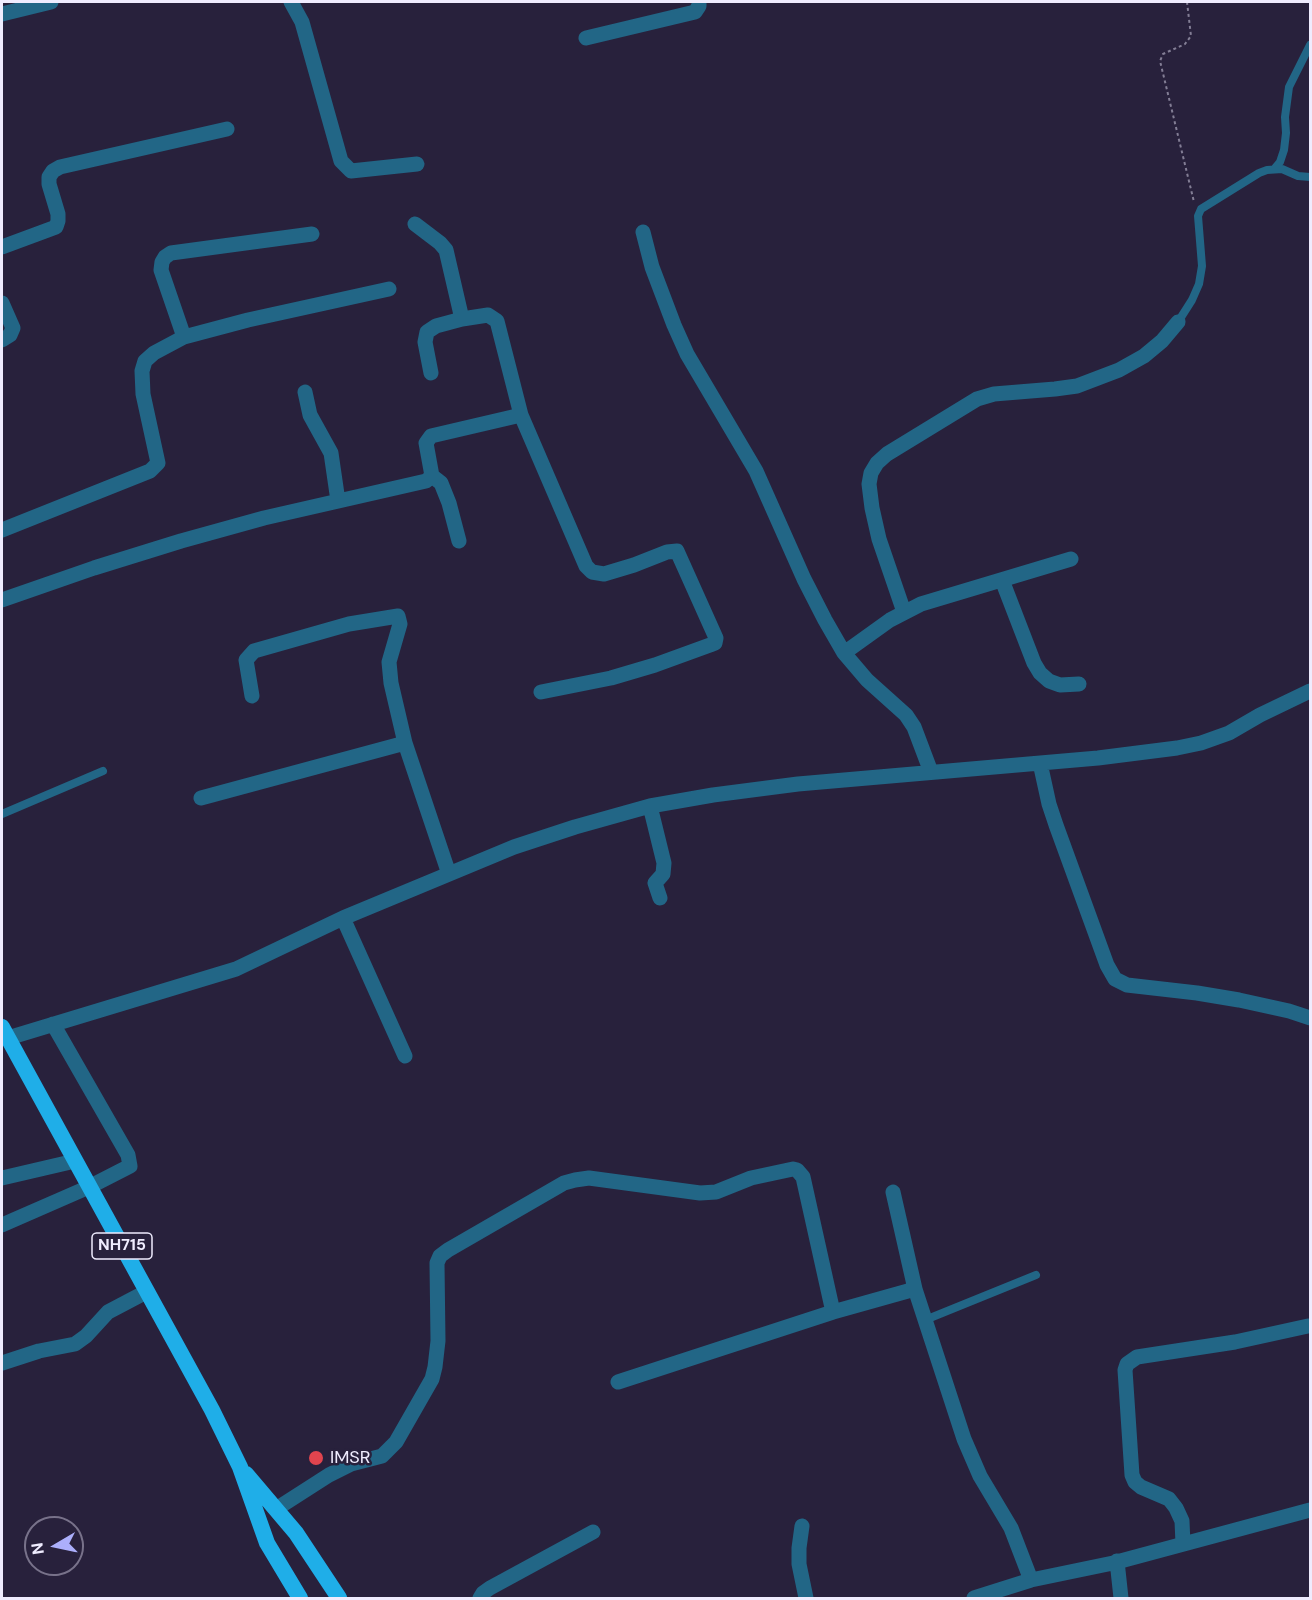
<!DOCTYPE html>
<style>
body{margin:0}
#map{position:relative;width:1312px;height:1600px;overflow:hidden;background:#28213c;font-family:"DM Sans",sans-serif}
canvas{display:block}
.frame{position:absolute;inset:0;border:3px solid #efecfe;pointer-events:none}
.north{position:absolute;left:24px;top:1516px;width:60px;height:60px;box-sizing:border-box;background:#28213c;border:2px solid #78728a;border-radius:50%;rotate:261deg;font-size:16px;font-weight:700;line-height:24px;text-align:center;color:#efecfe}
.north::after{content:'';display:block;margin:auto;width:21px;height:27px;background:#acaffb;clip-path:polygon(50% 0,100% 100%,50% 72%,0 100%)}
</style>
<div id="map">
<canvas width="1312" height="1600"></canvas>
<div class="frame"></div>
<div class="north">N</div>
</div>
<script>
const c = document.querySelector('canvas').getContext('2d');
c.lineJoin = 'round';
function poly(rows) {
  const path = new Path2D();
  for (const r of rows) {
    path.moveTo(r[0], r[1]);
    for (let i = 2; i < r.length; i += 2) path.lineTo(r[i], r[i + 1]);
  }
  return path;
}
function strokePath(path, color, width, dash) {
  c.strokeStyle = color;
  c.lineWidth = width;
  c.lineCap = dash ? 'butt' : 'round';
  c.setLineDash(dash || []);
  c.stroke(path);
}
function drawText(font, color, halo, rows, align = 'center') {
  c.font = font + ' "DM Sans",sans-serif';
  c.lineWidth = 5;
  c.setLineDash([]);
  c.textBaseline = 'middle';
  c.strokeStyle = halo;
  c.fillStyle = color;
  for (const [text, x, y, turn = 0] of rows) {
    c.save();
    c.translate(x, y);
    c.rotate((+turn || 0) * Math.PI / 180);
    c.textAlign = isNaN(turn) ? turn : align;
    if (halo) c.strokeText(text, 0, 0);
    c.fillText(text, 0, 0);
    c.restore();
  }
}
const path = poly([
 [1187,2,1191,36,1185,44,1163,54,1160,61,1194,202]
]);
const service = poly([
 [1275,168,1280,162,1284,150,1286,133,1285,117,1289,87,1310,45],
 [1178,322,1192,300,1199,284,1202,266,1198,216,1201,209,1259,173,1267,170,1282,169,1298,176,1310,177],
 [2,814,103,771],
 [925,1320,1036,1275]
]);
const minor = poly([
 [291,2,302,22,341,161,351,171,417,164],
 [2,14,51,2],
 [586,38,695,12,699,6,699,2],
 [415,224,440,243,446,250,462,319,488,315,497,321,521,415],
 [643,232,652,267,674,325,687,354,756,471,804,579,825,620,844,653,867,680,906,715,914,727,931,772],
 [2,247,56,227,58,221,58,214,49,184,49,177,53,171,60,167,227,129],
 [2,303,13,328,10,335,2,340],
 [184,337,248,320,389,289],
 [431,373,425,342,427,332,436,326,462,319],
 [305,392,310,415,331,453,338,501],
 [432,476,441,483,449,503,459,541],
 [2,530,150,471,158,463,143,394,142,371,145,361,154,353,184,337,161,270,162,262,165,257,171,253,312,234],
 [1002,580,1034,663,1040,673,1049,681,1060,685,1079,684],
 [2,600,94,568,181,541,264,518,426,481,432,476,426,443,431,436,521,415,586,566,592,572,604,574,634,565,667,552,677,551,716,638,715,643,710,645,655,665,611,678,541,692],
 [904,612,879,539,872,508,869,484,871,473,877,463,887,454,977,399,994,394,1055,389,1077,386,1119,370,1144,356,1162,341,1178,322],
 [844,653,890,620,921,604,1071,559],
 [252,696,246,660,254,651,349,624,398,616,400,624,389,662,391,683,405,743,449,874],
 [1040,763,1049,804,1056,825,1107,965,1115,979,1127,985,1197,993,1239,1000,1289,1011,1310,1018],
 [201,798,405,743],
 [650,806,664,863,663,874,655,883,660,898],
 [343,918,405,1056],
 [8,1038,236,969,343,918,514,847,575,827,650,806,713,795,798,784,1098,758,1177,748,1201,743,1229,733,1260,715,1310,691],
 [2,1178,75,1161],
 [893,1192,915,1289],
 [2,1225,89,1187,130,1166,128,1155,53,1024],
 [2,1363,39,1351,75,1344,86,1336,108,1312,146,1292],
 [618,1382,833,1312],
 [276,1509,329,1475,351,1464,382,1456,396,1442,432,1379,435,1367,438,1341,437,1263,440,1256,448,1250,564,1183,575,1180,589,1178,700,1193,716,1192,751,1178,793,1169,797,1170,803,1177,833,1312,915,1289,964,1439,980,1476,1011,1528,1031,1580],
 [802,1526,799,1548,799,1564,806,1598],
 [1183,1544,1182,1521,1176,1508,1169,1499,1141,1487,1135,1482,1132,1475,1125,1370,1127,1364,1137,1357,1235,1342,1308,1326],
 [1117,1561,1121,1598],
 [480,1598,483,1593,490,1588,593,1532],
 [974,1598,1031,1580,1113,1563,1310,1510]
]);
const trunk = poly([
 [2,1027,212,1410,240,1467,267,1543,300,1598],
 [246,1474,296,1533,339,1598]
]);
const markers = [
 [316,1458,8,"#e0444e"]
];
const shields = [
 [122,1246,60]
];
const shieldNames = [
 ["NH715",122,1246]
];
const poiNames = [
 ["IMSR",330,1458]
];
strokePath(path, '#837e95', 2, [3, 3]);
strokePath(service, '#226686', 8);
strokePath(minor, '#226686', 15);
strokePath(trunk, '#1faee8', 16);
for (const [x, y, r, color] of markers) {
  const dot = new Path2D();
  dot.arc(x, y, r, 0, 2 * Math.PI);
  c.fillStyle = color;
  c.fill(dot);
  strokePath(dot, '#28213c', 2);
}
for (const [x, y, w] of shields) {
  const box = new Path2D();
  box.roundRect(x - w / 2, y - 13, w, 26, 4.5);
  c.fillStyle = '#28213c';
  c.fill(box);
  strokePath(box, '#efecfe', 1.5);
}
drawText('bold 16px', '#efecfe', null, shieldNames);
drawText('18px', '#efecfe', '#28213c', poiNames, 'left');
</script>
